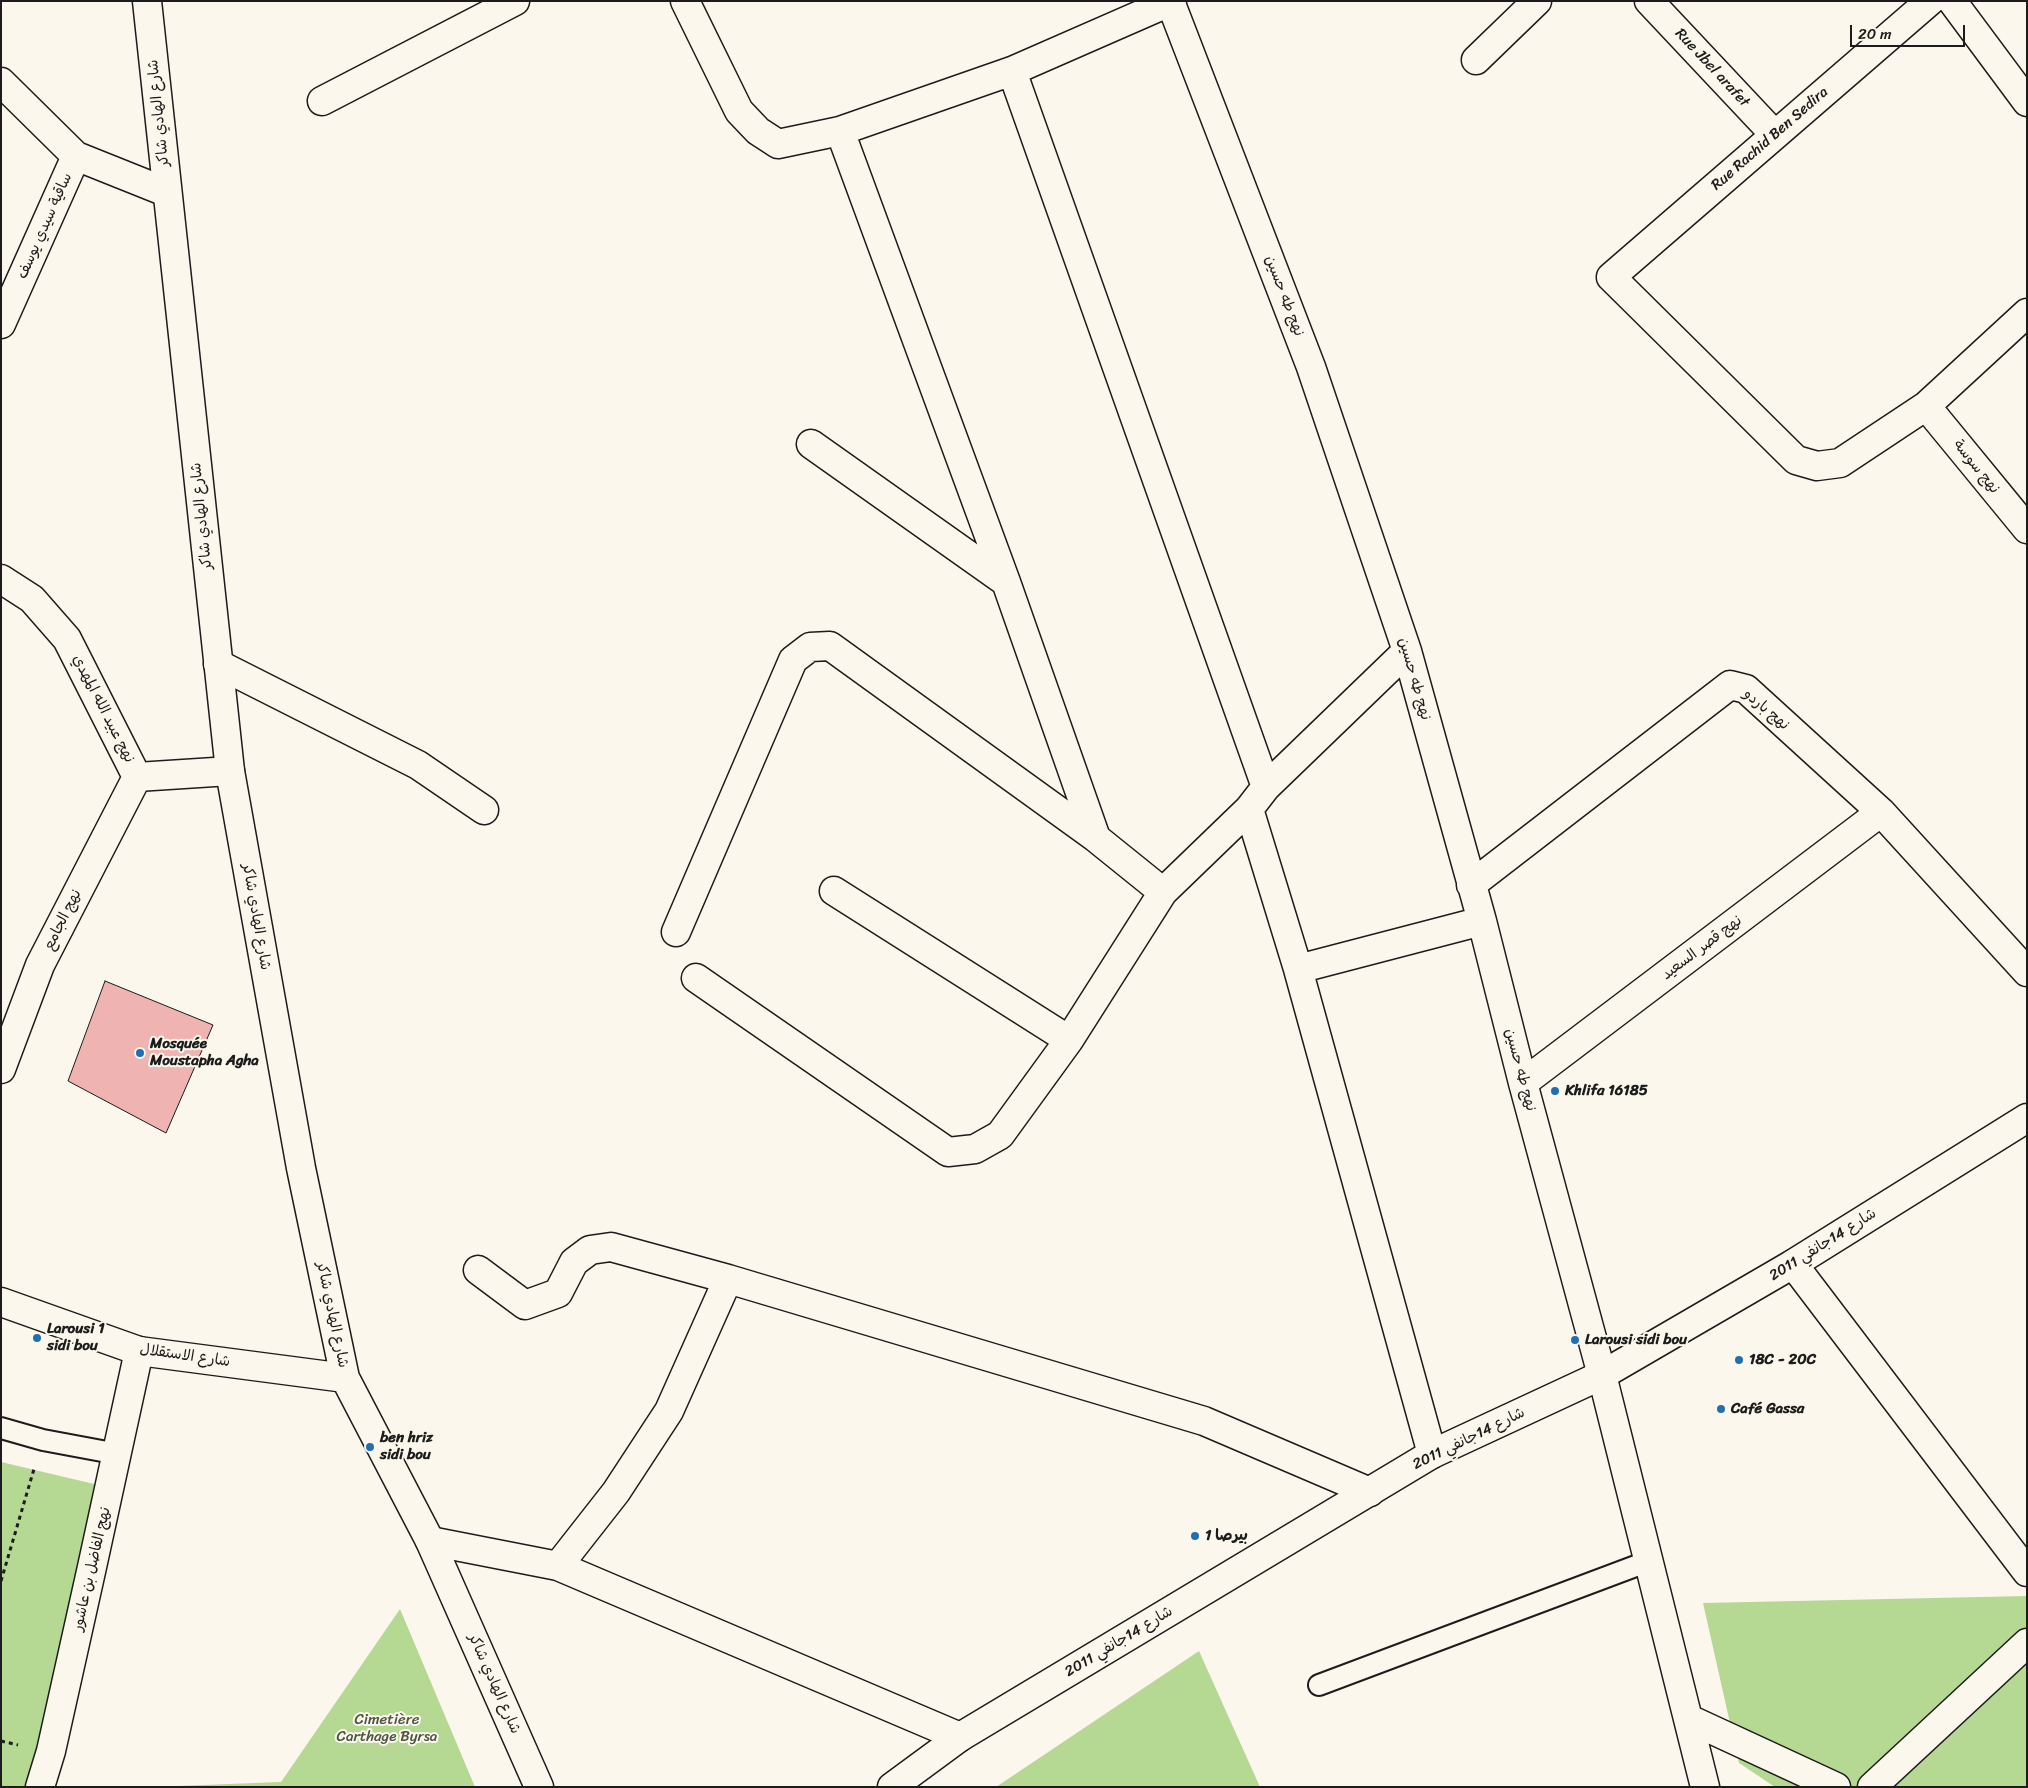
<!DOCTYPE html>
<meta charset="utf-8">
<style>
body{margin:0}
#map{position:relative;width:2028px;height:1788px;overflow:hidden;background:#fbf7ec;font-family:Sriracha,sans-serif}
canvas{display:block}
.frame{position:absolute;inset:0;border:2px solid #1c1c1c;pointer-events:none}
.scale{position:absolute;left:1850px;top:25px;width:115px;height:22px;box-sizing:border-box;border:2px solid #1c1c1c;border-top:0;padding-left:6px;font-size:15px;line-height:18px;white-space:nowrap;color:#1c1c1c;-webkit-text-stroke:4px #fbf7ec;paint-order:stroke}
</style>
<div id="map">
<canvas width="2028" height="1788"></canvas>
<div class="frame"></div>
<div class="scale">20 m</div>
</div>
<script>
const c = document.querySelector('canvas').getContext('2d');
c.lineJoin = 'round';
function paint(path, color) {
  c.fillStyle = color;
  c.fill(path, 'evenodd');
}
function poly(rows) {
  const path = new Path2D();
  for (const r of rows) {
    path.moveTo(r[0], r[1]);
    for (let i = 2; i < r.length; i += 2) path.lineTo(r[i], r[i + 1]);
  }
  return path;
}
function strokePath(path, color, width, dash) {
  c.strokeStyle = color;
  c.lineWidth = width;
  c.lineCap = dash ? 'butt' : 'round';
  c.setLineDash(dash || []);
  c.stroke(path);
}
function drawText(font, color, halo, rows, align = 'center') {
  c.font = font + ' Sriracha,"Playpen Sans Arabic",sans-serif';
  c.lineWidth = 4;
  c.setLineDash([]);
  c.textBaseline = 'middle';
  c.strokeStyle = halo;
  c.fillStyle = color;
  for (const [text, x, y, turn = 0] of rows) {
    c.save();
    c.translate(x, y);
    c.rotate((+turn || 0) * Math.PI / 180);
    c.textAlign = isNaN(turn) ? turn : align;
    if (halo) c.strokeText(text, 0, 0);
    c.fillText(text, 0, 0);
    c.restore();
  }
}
const green = poly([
 [1,1462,111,1488,31,1787,1,1787],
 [2027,1596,2027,1787,1775,1787,1739,1763,1703,1603],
 [400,1609,475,1787,151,1787,281,1782],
 [1199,1651,1260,1787,996,1787]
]);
const building = poly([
 [105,981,213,1025,166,1133,68,1081,105,981]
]);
const path = poly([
 [1,1581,34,1469],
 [1,1741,18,1745]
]);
const lane = poly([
 [1,1428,43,1440,118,1454],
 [1319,1685,1649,1561]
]);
const street = poly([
 [685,1,739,111,758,131,778,144,840,131,1012,71,1172,1],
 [1170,1,1311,367,1407,651,1482,921,1523,1083,1602,1375,1705,1787],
 [1649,1,1775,135],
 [1930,1,1611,277,1796,460,1817,466,1840,463,1926,406,2027,313],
 [1952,1,2027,102],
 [1476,60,1537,1],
 [1012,71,1266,787],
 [1,82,76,156,166,192],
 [322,101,515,1],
 [840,131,1006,582,1096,838],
 [1,324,76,156],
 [1926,406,2027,529],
 [811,444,1006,582],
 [1,579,32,599,67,639,137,777,230,771],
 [218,664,418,765,484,810],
 [1249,809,1298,969,1432,1454],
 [1471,885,1730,685,1746,689,1881,812,2027,972],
 [834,891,1069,1040],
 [676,932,793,660,810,647,830,646,1096,838,1163,892],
 [1298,969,1482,921],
 [696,978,948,1152,975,1149,1000,1135,1069,1040,1163,892,1249,809,1266,787,1407,651],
 [1,1069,40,965,137,777],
 [1523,1083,1881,812],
 [1793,1264,2027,1572],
 [478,1270,525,1305,558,1293,574,1262,590,1250,611,1247,728,1279,1204,1421,1370,1492],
 [430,1541,558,1566,960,1737],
 [558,1566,616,1492,669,1411,728,1279],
 [1689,1719,1836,1787],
 [40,1787,51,1751,92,1567,139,1351],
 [1872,1787,2027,1643]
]);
const secondary = poly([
 [147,1,230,771,301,1168,345,1378,430,1541,539,1787],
 [1,1302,139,1351,345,1378],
 [892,1787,960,1737,1432,1454,1602,1375,1793,1264,2027,1118]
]);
const markers = [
 [140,1053,5,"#1f6fb2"],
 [1555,1091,5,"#1f6fb2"],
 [37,1338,5,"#1f6fb2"],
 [1575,1340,5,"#1f6fb2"],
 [1739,1360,5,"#1f6fb2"],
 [1721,1409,5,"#1f6fb2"],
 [370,1447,5,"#1f6fb2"],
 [1195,1536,5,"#1f6fb2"]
];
const streetNames = [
 ["Rue Jbel arafet",1712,68,47],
 ["شارع الهادي شاكر",159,113,-96],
 ["Rue Rachid Ben Sedira",1770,139,-41],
 ["ساقية سيدي يوسف",45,226,-66],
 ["نهج طه حسين",1284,296,69],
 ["نهج سوسة",1976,467,51],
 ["شارع الهادي شاكر",202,516,-96],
 ["نهج طه حسين",1414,679,74],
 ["نهج عبيد الله المهدي",103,709,63],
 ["نهج باردو",1766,710,40],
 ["شارع الهادي شاكر",256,917,80],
 ["نهج الجامع",63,920,-63],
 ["نهج قصر السعيد",1702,948,-37],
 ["نهج طه حسين",1520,1070,75],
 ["شارع 14جانفي 2011",1823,1245,-32],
 ["شارع الهادي شاكر",332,1315,78],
 ["شارع الاستقلال",185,1356,8],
 ["شارع 14جانفي 2011",1469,1439,-26],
 ["نهج الفاضل بن عاشور",92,1569,-77],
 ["شارع 14جانفي 2011",1119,1642,-31],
 ["شارع الهادي شاكر",494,1684,66]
];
const poiNames = [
 ["Mosquée",150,1044],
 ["Moustapha Agha",150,1061],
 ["Khlifa 16185",1565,1091],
 ["Larousi 1",47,1329],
 ["sidi bou",47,1346],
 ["Larousi sidi bou",1585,1340],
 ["18C - 20C",1749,1360],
 ["Café Gassa",1731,1409],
 ["ben hriz",380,1438],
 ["sidi bou",380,1455],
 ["بيرصا 1",1205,1536]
];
const parkNames = [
 ["Cimetière",387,1720],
 ["Carthage Byrsa",387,1737]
];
paint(green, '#b5d893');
paint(building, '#efb3b2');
strokePath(building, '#1c1c1c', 1);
strokePath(lane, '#1c1c1c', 24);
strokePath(street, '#1c1c1c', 31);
strokePath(secondary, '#1c1c1c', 31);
strokePath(path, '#1c1c1c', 3, [4, 4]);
strokePath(lane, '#fbf7ec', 20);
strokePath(street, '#fbf7ec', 28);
strokePath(secondary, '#fbf7ec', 28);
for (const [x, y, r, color] of markers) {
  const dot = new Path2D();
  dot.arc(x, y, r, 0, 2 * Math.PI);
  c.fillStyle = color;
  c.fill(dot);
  strokePath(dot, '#fbf7ec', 2);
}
drawText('15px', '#1c1c1c', '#fbf7ec', streetNames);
drawText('bold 15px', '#1c1c1c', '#fbf7ec', poiNames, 'left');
drawText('15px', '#4a5440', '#fbf7ec', parkNames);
</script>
